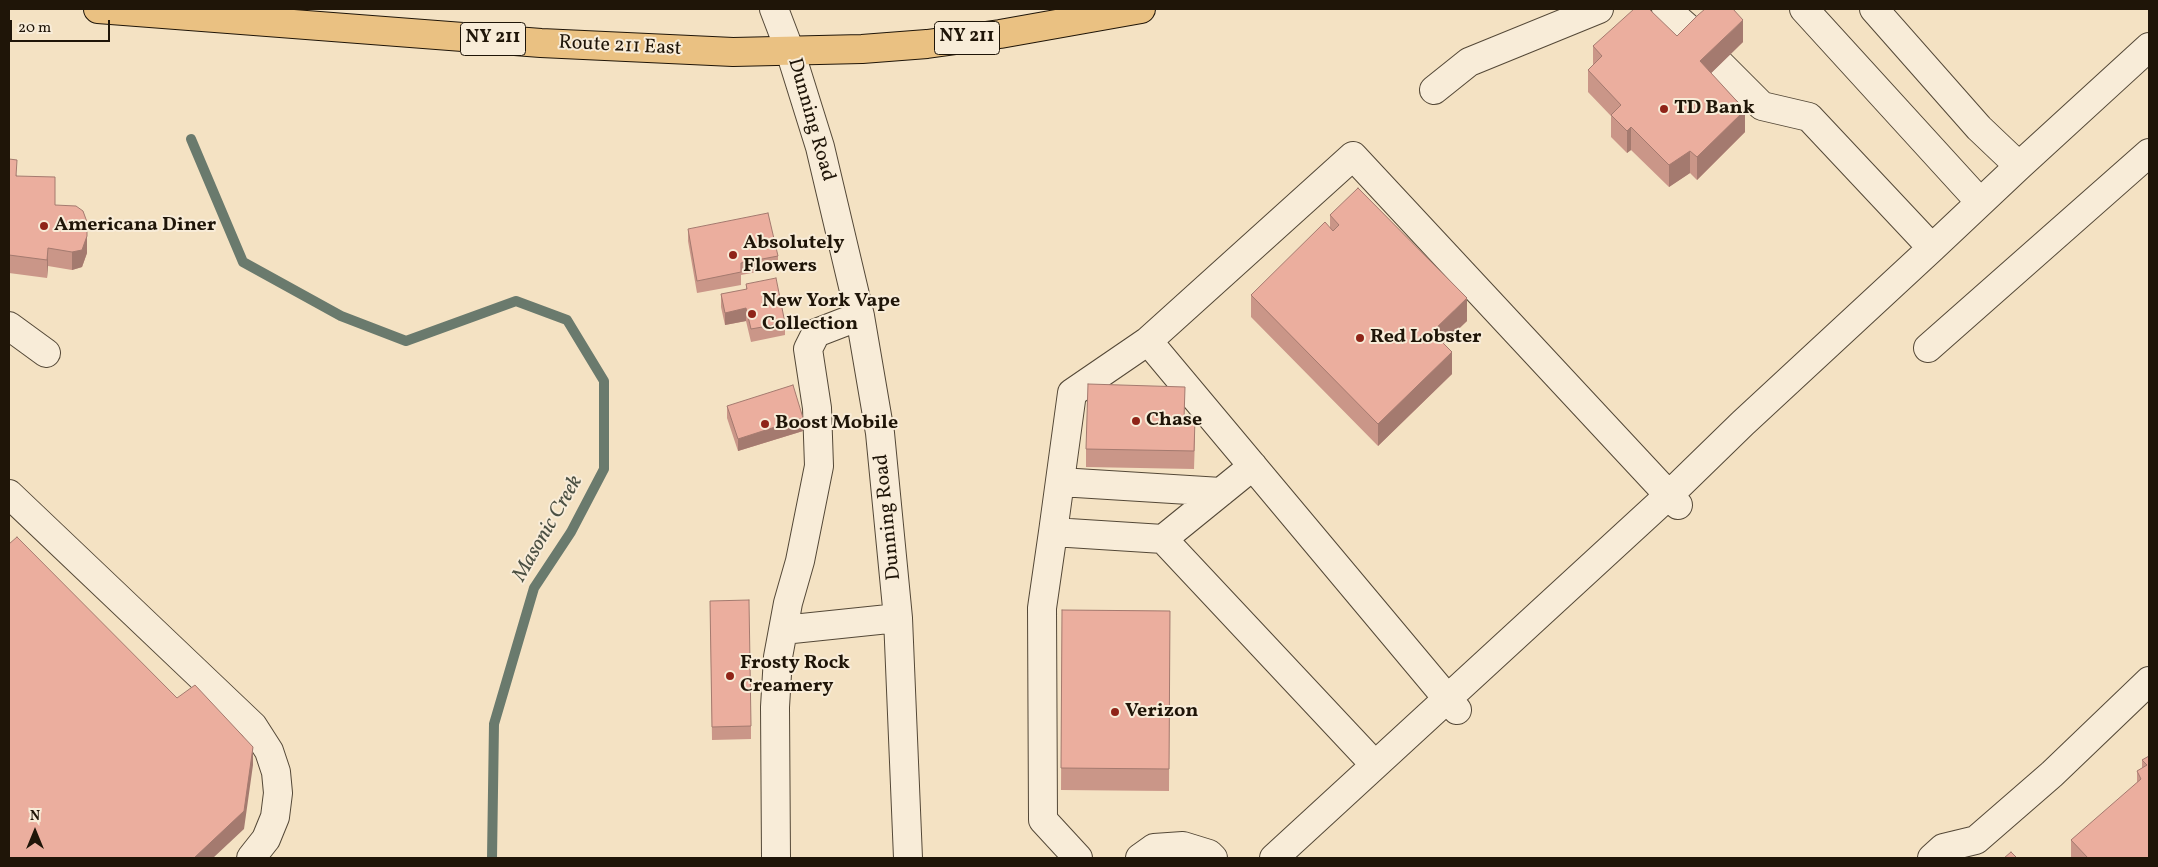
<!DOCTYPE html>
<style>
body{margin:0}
#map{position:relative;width:2158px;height:867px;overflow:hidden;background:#f4e2c3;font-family:Vollkorn,serif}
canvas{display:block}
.frame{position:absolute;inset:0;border:10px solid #1f1508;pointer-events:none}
.north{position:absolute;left:10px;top:807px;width:50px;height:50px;-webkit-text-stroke:4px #f8ecd8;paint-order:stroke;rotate:0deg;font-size:14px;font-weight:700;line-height:20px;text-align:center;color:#1f1508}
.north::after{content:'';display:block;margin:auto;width:18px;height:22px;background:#1f1508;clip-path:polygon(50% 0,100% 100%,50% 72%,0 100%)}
.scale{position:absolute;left:10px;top:20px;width:100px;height:22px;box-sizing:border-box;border:2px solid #1f1508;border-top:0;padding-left:6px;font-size:15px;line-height:18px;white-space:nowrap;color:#1f1508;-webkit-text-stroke:4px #f8ecd8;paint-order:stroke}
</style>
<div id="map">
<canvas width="2158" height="867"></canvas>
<div class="frame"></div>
<div class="north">N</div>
<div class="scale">20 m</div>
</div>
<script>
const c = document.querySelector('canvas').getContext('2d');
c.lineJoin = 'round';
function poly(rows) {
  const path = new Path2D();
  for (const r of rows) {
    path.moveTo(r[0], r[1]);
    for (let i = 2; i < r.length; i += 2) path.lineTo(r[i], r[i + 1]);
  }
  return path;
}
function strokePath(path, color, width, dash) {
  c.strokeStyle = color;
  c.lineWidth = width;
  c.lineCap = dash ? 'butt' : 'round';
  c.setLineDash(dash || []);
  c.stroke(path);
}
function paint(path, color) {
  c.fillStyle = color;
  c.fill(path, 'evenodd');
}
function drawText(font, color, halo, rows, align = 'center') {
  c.font = font + ' Vollkorn,serif';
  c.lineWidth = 4;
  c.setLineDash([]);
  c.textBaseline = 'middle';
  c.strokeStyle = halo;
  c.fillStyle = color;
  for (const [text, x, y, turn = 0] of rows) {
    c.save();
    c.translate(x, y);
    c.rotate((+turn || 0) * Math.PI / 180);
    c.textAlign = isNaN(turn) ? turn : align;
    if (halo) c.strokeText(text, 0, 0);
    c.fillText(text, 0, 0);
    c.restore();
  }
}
const stream = poly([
 [191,139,243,262,341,316,406,341,516,301,567,320,604,381,604,469,571,532,534,588,494,724,492,858]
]);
const minor = poly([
 [774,9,790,51,820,147,860,316,880,433,898,618,908,858],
 [1666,9,1698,37],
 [1804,9,1980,202],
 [1874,9,1979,128,2019,166],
 [1720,64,1762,106,1809,117,1932,248],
 [1434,90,1469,62,1599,9],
 [9,326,46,353],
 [1928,348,2149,153],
 [1060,482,1221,492],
 [9,494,253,726,269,751,276,772,278,793,275,817,266,839,251,858],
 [1053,532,1072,393,1148,341],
 [1163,539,1253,466],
 [783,630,898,618],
 [1457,710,1148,341,1353,156,1678,505],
 [776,858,775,707,778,657,788,603,800,561,819,466,817,408,808,349,816,333,860,316],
 [1078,858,1043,820,1042,608,1053,532,1163,539,1375,765],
 [1140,858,1154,848,1183,846,1209,854,1213,858],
 [1274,858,1669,495,1743,423,1932,248,2019,166,2149,47],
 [1932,858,1943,848,1976,840,2052,774,2149,681]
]);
const major = poly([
 [98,9,541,43,733,52,862,49,927,44,1000,34,1141,9]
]);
const wall = poly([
 [1677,36,1743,42,1711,73,1745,132,1697,180,1690,173,1669,187,1631,150,1627,153,1611,137,1611,116,1588,92,1588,70,1593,65,1593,46],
 [9,159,17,176,55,205,87,253,82,267,72,270,48,266,47,278,9,273],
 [1330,215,1467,321,1443,344,1452,374,1378,446,1251,317,1251,295,1330,228],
 [688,229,778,256,778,268,741,275,741,285,697,293,688,241],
 [746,284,785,323,785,335,751,342,746,321,725,325,721,307,721,294,746,290],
 [727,406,803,431,738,451,727,418],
 [1185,419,1195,437,1194,469,1086,467,1086,449],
 [710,601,751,726,751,739,712,740],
 [1062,610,1170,611,1169,791,1061,790],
 [2149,756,2149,858,2072,858,2071,857,2071,840,2137,783,2137,771,2142,768,2142,760]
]);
const shadedWall = poly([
 [1743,20,1743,42,1700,84,1700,61],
 [1745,110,1745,132,1697,180,1697,157],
 [1631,127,1631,150,1627,153,1627,131],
 [1690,151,1690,173,1669,187,1669,165],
 [87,236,87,253,82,267,72,270,72,252],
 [48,248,48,266,47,278,47,260],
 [1467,298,1467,321,1432,354,1432,332],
 [746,308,746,321,725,325,725,313],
 [1452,352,1452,374,1378,446,1378,424],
 [803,418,803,431,738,451,738,439],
 [253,747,253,765,244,829,213,858,194,858]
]);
const building = poly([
 [1634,9,1649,9,1677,36,1698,15,1705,9,1733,9,1743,20,1700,61,1745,110,1697,157,1690,151,1669,165,1631,127,1627,131,1611,115,1621,105,1588,70,1602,56,1593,46,1634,9],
 [9,159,17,160,16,176,55,177,55,205,76,206,83,211,87,222,87,236,82,250,72,252,48,248,47,260,9,255,9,159],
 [1358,188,1467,298,1432,332,1452,352,1378,424,1251,295,1325,222,1333,231,1339,225,1330,215,1358,188],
 [768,213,778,256,741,263,741,272,697,281,688,229,768,213],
 [776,278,785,323,751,329,746,308,725,313,721,294,747,289,746,284,776,278],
 [1088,384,1185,387,1184,419,1195,419,1194,451,1086,449,1088,384],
 [793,385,803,418,738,439,727,406,793,385],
 [17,537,177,698,195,685,253,747,244,811,194,858,9,858,9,544,17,537],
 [749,600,751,726,712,727,710,601,749,600],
 [1062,610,1170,611,1169,769,1061,768,1062,610],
 [2149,756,2149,858,2088,858,2071,840,2141,779,2137,771,2147,765,2142,760,2149,756],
 [2011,852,2017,858,2004,858,2011,852]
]);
const markers = [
 [1664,109,5,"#8f2418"],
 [44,226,5,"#8f2418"],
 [733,255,5,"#8f2418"],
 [752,314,5,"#8f2418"],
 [1360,338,5,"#8f2418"],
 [1136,421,5,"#8f2418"],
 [765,424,5,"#8f2418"],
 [730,676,5,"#8f2418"],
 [1115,712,5,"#8f2418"]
];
const shields = [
 [967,38,65],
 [493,39,65]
];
const shieldNames = [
 ["NY 211",967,38],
 ["NY 211",493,39]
];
const streetNames = [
 ["Route 211 East",620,47,3],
 ["Dunning Road",810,120,74],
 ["Dunning Road",889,517,-96]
];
const poiNames = [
 ["TD Bank",1674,109],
 ["Americana Diner",54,226],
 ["Absolutely",743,244],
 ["Flowers",743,267],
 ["New York Vape",762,302],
 ["Collection",762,325],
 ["Red Lobster",1370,338],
 ["Chase",1146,421],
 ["Boost Mobile",775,424],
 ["Frosty Rock",740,664],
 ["Creamery",740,687],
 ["Verizon",1125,712]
];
const waterNames = [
 ["Masonic Creek",549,529,-60]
];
strokePath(stream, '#6a7a6d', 10);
strokePath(minor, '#544837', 30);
strokePath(major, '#1f1508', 30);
strokePath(minor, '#f8ecd8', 28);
strokePath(major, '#eac182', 28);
paint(wall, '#ca9688');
paint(shadedWall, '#a47a6f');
paint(building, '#ebae9e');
strokePath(building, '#a47a6f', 1);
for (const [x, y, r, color] of markers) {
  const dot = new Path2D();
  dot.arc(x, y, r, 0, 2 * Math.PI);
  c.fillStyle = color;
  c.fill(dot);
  strokePath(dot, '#f8ecd8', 2);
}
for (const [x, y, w] of shields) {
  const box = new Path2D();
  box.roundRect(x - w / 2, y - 16.5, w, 33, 4);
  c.fillStyle = '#f8ecd8';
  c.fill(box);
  strokePath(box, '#1f1508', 1);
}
drawText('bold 19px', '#1f1508', null, shieldNames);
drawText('20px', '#1f1508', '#f8ecd8', streetNames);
drawText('bold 20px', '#1f1508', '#f8ecd8', poiNames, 'left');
drawText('italic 21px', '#4b5043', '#f8ecd8', waterNames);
</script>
